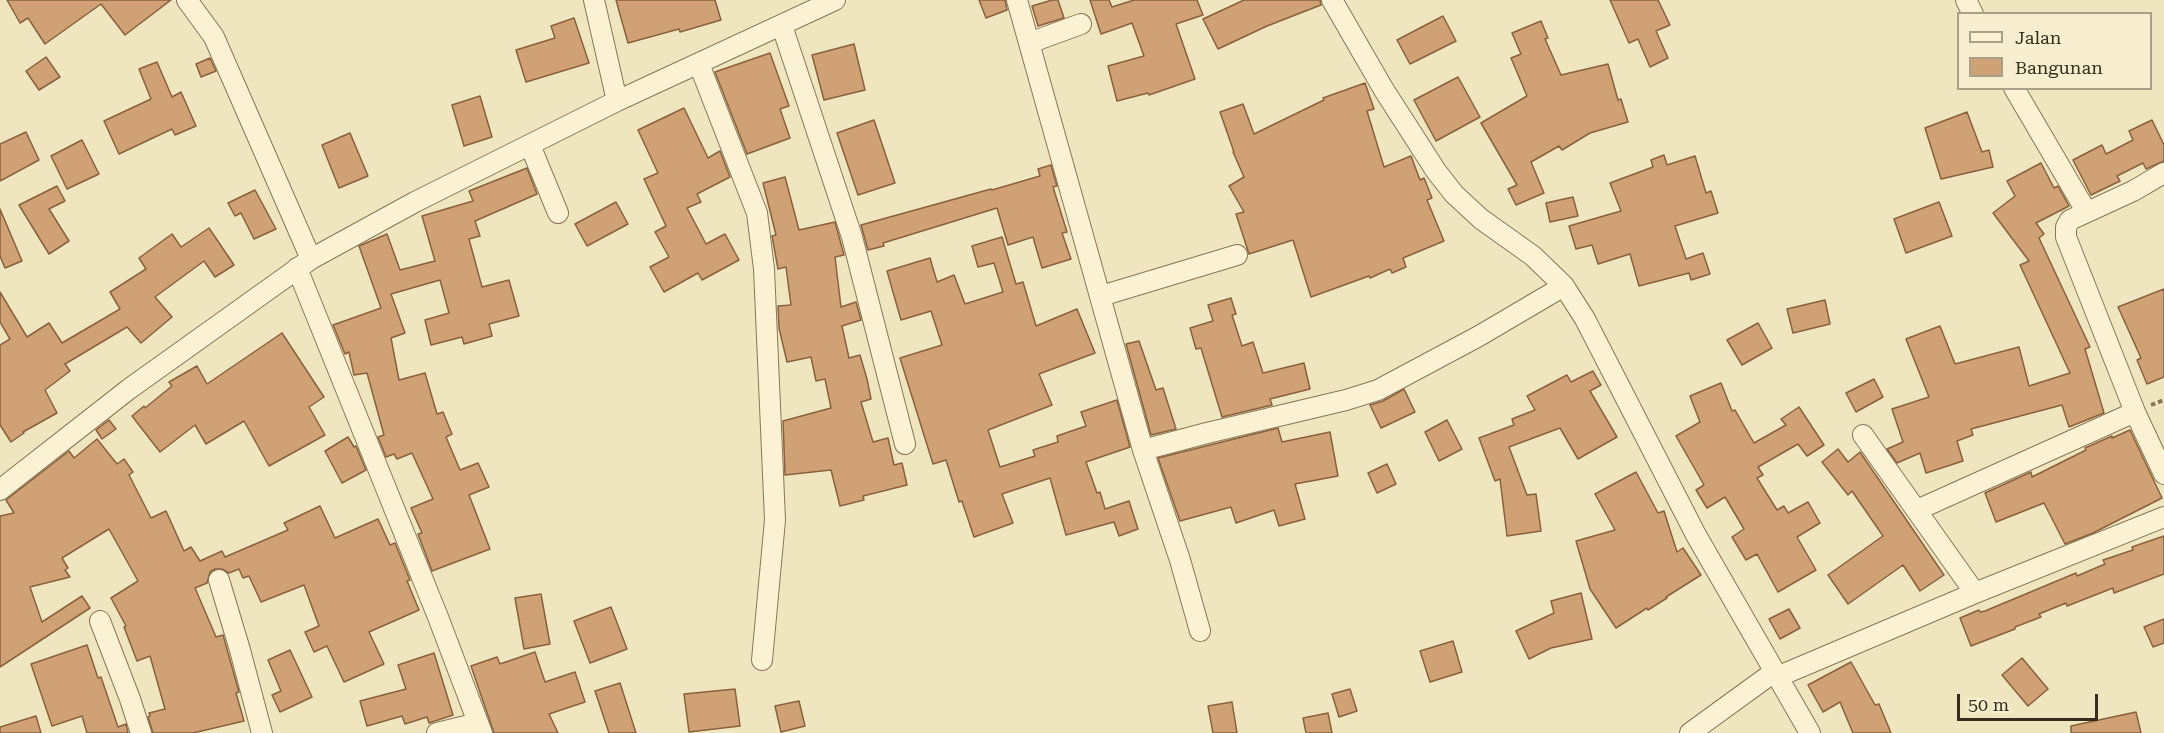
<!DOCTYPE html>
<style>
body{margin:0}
#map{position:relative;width:2164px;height:733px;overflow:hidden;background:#efe5bf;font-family:"Roboto Serif",serif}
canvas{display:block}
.legend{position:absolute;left:1957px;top:12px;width:195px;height:78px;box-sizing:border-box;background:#f6eecf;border:2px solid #aaa087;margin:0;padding:8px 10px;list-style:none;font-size:18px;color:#382c1c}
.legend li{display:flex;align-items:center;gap:12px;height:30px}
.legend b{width:30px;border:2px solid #aaa087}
.scale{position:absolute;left:1957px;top:694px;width:141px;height:27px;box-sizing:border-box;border:3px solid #382c1c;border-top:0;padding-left:8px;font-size:18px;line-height:21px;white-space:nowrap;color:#382c1c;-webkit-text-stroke:4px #f6eecf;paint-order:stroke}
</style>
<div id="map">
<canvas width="2164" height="733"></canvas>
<ul class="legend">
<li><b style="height:8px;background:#faf2d3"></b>Jalan</li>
<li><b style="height:16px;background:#cfa174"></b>Bangunan</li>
</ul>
<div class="scale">50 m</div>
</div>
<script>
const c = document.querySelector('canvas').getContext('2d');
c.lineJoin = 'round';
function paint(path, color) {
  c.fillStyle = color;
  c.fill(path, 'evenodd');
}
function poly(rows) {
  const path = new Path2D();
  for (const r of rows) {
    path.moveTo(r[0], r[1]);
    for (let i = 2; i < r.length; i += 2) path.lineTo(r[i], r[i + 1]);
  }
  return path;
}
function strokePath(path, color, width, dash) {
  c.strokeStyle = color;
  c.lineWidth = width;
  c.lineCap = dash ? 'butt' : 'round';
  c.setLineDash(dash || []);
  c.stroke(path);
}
const building = poly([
 [7,0,171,0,125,35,101,4,45,44,28,18,20,23,7,0],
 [616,0,715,0,721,20,680,32,679,29,628,43,616,0],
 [979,0,1005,0,1007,10,986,18,979,0],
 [1052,0,1058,0,1064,18,1038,26,1032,6,1052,0],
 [1090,0,1109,0,1112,7,1134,0,1197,0,1203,15,1176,24,1195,79,1149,95,1148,93,1117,101,1108,66,1144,56,1132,23,1101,34,1090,0],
 [1244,0,1320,0,1321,5,1267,26,1218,49,1203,19,1244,0],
 [1610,0,1658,0,1670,25,1656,31,1668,58,1650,67,1638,39,1629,43,1610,0],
 [1443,16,1456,41,1410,64,1397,40,1443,16],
 [574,18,589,63,526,82,516,50,555,38,551,26,574,18],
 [1541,21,1548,38,1545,39,1561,75,1608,64,1618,100,1621,99,1628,122,1590,133,1562,150,1559,146,1531,162,1544,193,1516,205,1508,189,1517,185,1481,123,1527,96,1511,58,1521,54,1512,33,1541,21],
 [854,44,865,90,824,100,812,55,854,44],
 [770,53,789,106,780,109,790,138,747,154,715,72,770,53],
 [46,57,60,77,39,90,26,71,46,57],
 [210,58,216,71,201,77,196,64,210,58],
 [157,62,172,97,181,92,196,126,175,135,172,129,119,154,104,121,151,99,139,69,157,62],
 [1458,77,1480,117,1436,141,1414,100,1458,77],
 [1365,83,1374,109,1367,111,1384,167,1411,156,1420,180,1424,178,1432,198,1427,200,1444,241,1403,258,1406,267,1392,273,1390,269,1370,278,1369,276,1311,297,1293,240,1249,254,1236,214,1244,212,1229,186,1244,177,1233,152,1234,152,1220,112,1243,104,1254,134,1324,100,1323,98,1365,83],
 [480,96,492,137,464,146,452,105,480,96],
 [684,108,708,158,720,151,730,177,697,194,701,202,687,208,706,244,725,234,739,260,702,280,698,273,664,292,650,267,669,257,655,232,666,226,644,179,658,173,638,130,684,108],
 [1967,112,1982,152,1989,150,1993,167,1941,179,1925,128,1967,112],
 [874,120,895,183,858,195,837,133,874,120],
 [2152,120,2164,145,2164,161,2146,169,2143,163,2117,176,2120,181,2091,195,2073,160,2102,145,2106,154,2133,140,2129,131,2152,120],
 [26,132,39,160,0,181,0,144,26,132],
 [350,133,368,176,339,188,322,145,350,133],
 [82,140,99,174,67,189,51,156,82,140],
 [1664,155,1667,165,1695,156,1706,193,1711,191,1718,213,1675,226,1686,259,1703,253,1710,274,1691,280,1689,273,1639,286,1630,254,1598,264,1592,245,1576,249,1569,226,1621,211,1610,183,1653,167,1651,160,1664,155],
 [2041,163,2054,188,2058,186,2069,206,2036,223,2044,234,2039,238,2090,347,2085,349,2104,413,2069,427,2062,405,1971,429,1973,435,1957,441,1963,461,1926,473,1920,453,1897,463,1887,449,1903,442,1892,409,1929,397,1906,339,1940,326,1955,364,2019,347,2029,386,2070,373,2020,265,2029,261,1993,213,2015,196,2007,181,2041,163],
 [1051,165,1057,186,1053,187,1067,232,1062,233,1071,259,1042,268,1033,237,1008,245,997,208,883,243,884,246,868,250,861,225,991,189,992,190,1040,176,1038,169,1051,165],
 [527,168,537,194,475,221,480,236,469,239,482,287,509,280,519,316,489,324,492,336,464,344,462,337,431,345,425,320,449,313,440,280,391,294,405,333,391,338,399,380,425,373,437,414,443,412,452,434,446,437,460,470,478,463,489,487,469,495,490,549,432,571,418,534,422,533,411,508,433,499,412,453,397,459,394,454,386,457,378,437,384,435,367,373,354,375,349,352,345,354,333,325,381,308,359,246,387,234,400,270,435,261,422,216,473,201,469,191,527,168],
 [785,177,799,230,835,222,844,255,835,257,841,307,856,302,861,320,842,326,849,358,860,355,867,379,871,399,861,402,873,442,888,438,894,465,902,463,907,485,863,496,864,500,840,506,831,470,785,475,783,421,831,408,825,379,816,381,811,357,787,362,779,328,778,306,791,305,786,267,778,269,772,236,776,235,763,183,785,177],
 [57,186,65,201,49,209,69,241,49,254,19,205,57,186],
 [255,190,276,229,254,239,241,213,235,216,228,203,255,190],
 [1573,197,1578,216,1550,222,1546,203,1573,197],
 [616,202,628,224,587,246,575,224,616,202],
 [1939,202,1952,236,1906,253,1894,219,1939,202],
 [0,209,22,261,5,268,0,256,0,209],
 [209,228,234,265,215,277,204,261,155,297,172,317,141,343,127,327,65,364,70,371,45,390,57,413,23,432,24,433,11,442,0,425,0,345,10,339,0,322,0,292,27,337,49,323,62,343,120,309,110,292,146,269,139,258,172,234,181,247,209,228],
 [1002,237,1016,284,1023,282,1036,326,1077,309,1095,353,1039,374,1052,405,988,430,1000,467,1035,456,1033,450,1058,442,1057,436,1086,426,1081,412,1117,400,1130,447,1086,462,1097,493,1100,492,1105,509,1129,501,1138,529,1119,536,1114,522,1066,535,1050,478,1002,494,1013,523,974,537,962,501,959,502,946,460,933,464,900,358,942,345,931,311,901,320,887,271,930,258,937,282,954,275,965,304,1003,292,994,263,978,267,972,246,1002,237],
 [2164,289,2164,377,2147,384,2137,360,2141,358,2118,307,2164,289],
 [1231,298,1236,314,1232,315,1242,346,1253,342,1263,373,1304,363,1310,389,1270,399,1272,405,1222,417,1201,348,1196,349,1190,328,1213,321,1208,305,1231,298],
 [1825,300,1830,324,1793,333,1787,309,1825,300],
 [1758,323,1772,348,1742,365,1727,340,1758,323],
 [282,333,324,397,309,407,325,435,269,466,244,421,206,444,195,425,160,452,132,416,144,406,145,408,172,386,169,382,197,366,207,384,282,333],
 [1139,341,1156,390,1163,388,1176,429,1151,435,1126,344,1139,341],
 [1593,371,1601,385,1590,391,1617,437,1578,459,1560,428,1509,447,1527,495,1536,494,1541,531,1507,536,1500,479,1495,481,1479,438,1514,425,1512,419,1535,410,1527,396,1567,375,1571,382,1593,371],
 [1874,379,1883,397,1856,412,1846,393,1874,379],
 [1721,383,1732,411,1735,410,1754,443,1786,425,1781,419,1799,407,1824,445,1807,456,1798,444,1758,467,1763,475,1757,478,1777,510,1784,506,1788,513,1808,502,1820,523,1797,537,1816,570,1778,592,1757,554,1746,560,1732,537,1744,529,1725,497,1707,508,1696,490,1704,485,1676,436,1700,422,1690,396,1721,383],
 [1404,389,1415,412,1381,428,1370,405,1383,401,1404,389],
 [109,420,116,429,102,439,96,430,109,420],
 [1447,420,1462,449,1439,461,1425,432,1447,420],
 [1278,428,1282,442,1330,432,1338,476,1295,484,1305,519,1279,526,1274,510,1236,523,1231,507,1180,521,1158,458,1278,428],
 [2130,430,2162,498,2093,533,2065,544,2044,503,1996,522,1985,493,2031,472,2032,477,2086,450,2085,448,2112,436,2112,438,2130,430],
 [348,437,354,447,356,446,366,470,342,483,325,451,348,437],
 [97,439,117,464,124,459,133,472,129,475,151,518,166,511,184,551,191,547,200,561,222,551,225,557,288,530,284,523,320,506,335,538,378,519,390,545,395,543,410,580,407,581,419,610,369,632,384,664,344,682,327,646,314,652,305,632,319,626,304,585,261,602,249,576,243,578,239,569,229,573,222,569,215,569,210,572,207,583,195,588,216,637,223,635,239,692,236,693,244,721,193,733,153,733,148,717,150,716,149,713,165,709,150,656,137,661,124,627,126,626,111,598,138,581,109,529,62,558,68,568,65,570,70,577,30,587,42,622,82,596,90,608,0,667,0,516,14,513,6,500,69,451,74,458,97,439],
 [1838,449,1848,462,1860,452,1944,575,1920,591,1903,565,1848,604,1828,575,1883,536,1852,491,1848,495,1822,462,1838,449],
 [1387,464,1396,484,1377,493,1368,473,1387,464],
 [1636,472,1658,513,1664,511,1677,552,1683,548,1701,575,1666,597,1667,598,1648,610,1647,608,1616,628,1590,589,1576,541,1615,530,1595,494,1636,472],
 [2164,536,2164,574,2114,593,2113,588,2067,606,2066,603,2039,614,2041,617,2015,627,2015,629,1971,646,1960,618,1979,610,1980,612,1985,611,2076,573,2077,576,2105,564,2103,560,2133,550,2132,547,2164,536],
 [1581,593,1592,639,1551,648,1529,659,1516,631,1554,613,1551,601,1581,593],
 [541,594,550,644,524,649,515,598,541,594],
 [611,607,627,649,590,663,574,621,611,607],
 [1789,609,1800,628,1780,639,1769,619,1789,609],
 [2164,619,2164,643,2153,647,2144,627,2164,619],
 [1453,641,1462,672,1430,682,1420,651,1453,641],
 [87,645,98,678,101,677,118,727,126,724,128,733,87,733,82,716,52,726,31,664,87,645],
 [290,650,312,697,280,712,272,695,281,691,268,660,290,650],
 [535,652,545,682,575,672,585,702,549,714,558,733,494,733,471,666,497,657,500,664,535,652],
 [434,653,453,715,429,723,427,717,405,724,402,716,367,726,360,701,406,689,398,665,434,653],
 [2022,658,2048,689,2028,706,2002,675,2022,658],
 [1851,662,1875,705,1879,704,1891,733,1853,733,1840,702,1823,712,1808,685,1851,662],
 [620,683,636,733,609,733,595,691,620,683],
 [735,689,740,726,689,732,684,694,735,689],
 [1350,689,1357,711,1339,717,1332,694,1350,689],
 [799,701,805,726,781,732,775,706,799,701],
 [1232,702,1237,733,1213,733,1208,706,1232,702],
 [2136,712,2141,733,2071,733,2071,726,2136,712],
 [1328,713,1332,733,1306,733,1303,718,1328,713],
 [36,716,41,733,0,733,0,727,36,716]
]);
const path = poly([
 [2151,405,2164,400]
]);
const minor = poly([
 [187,0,214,37,311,259],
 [594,0,617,101],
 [1017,0,1143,450,1180,560,1200,631],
 [1332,0,1384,90,1436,171,1454,194,1481,219,1533,256,1564,286,1585,319,1696,535,1810,733],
 [1966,0,1973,14],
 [782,26,852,237,905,444],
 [1029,43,1081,24],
 [699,64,757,213,764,269,775,520,762,660],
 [2014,88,2086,211],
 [530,145,558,213],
 [2164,173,2133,191,2070,220,2066,227,2066,237,2135,412,2164,474],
 [297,268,438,617,482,733],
 [1101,296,1237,255],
 [1863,435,1975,593],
 [1143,450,1207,433,1346,400,1378,390,1479,336,1564,286],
 [0,490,129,389,311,259,415,202,617,101,835,0],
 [1917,510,2135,412],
 [219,580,240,650,262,733],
 [100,621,130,699,141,733],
 [1777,677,1975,593,2164,517],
 [437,733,478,723],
 [1690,733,1774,672]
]);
paint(building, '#cfa174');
strokePath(building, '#89613c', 1.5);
strokePath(minor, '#897657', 22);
strokePath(path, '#897657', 4, [4.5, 3]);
strokePath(minor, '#faf2d3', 20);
</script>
